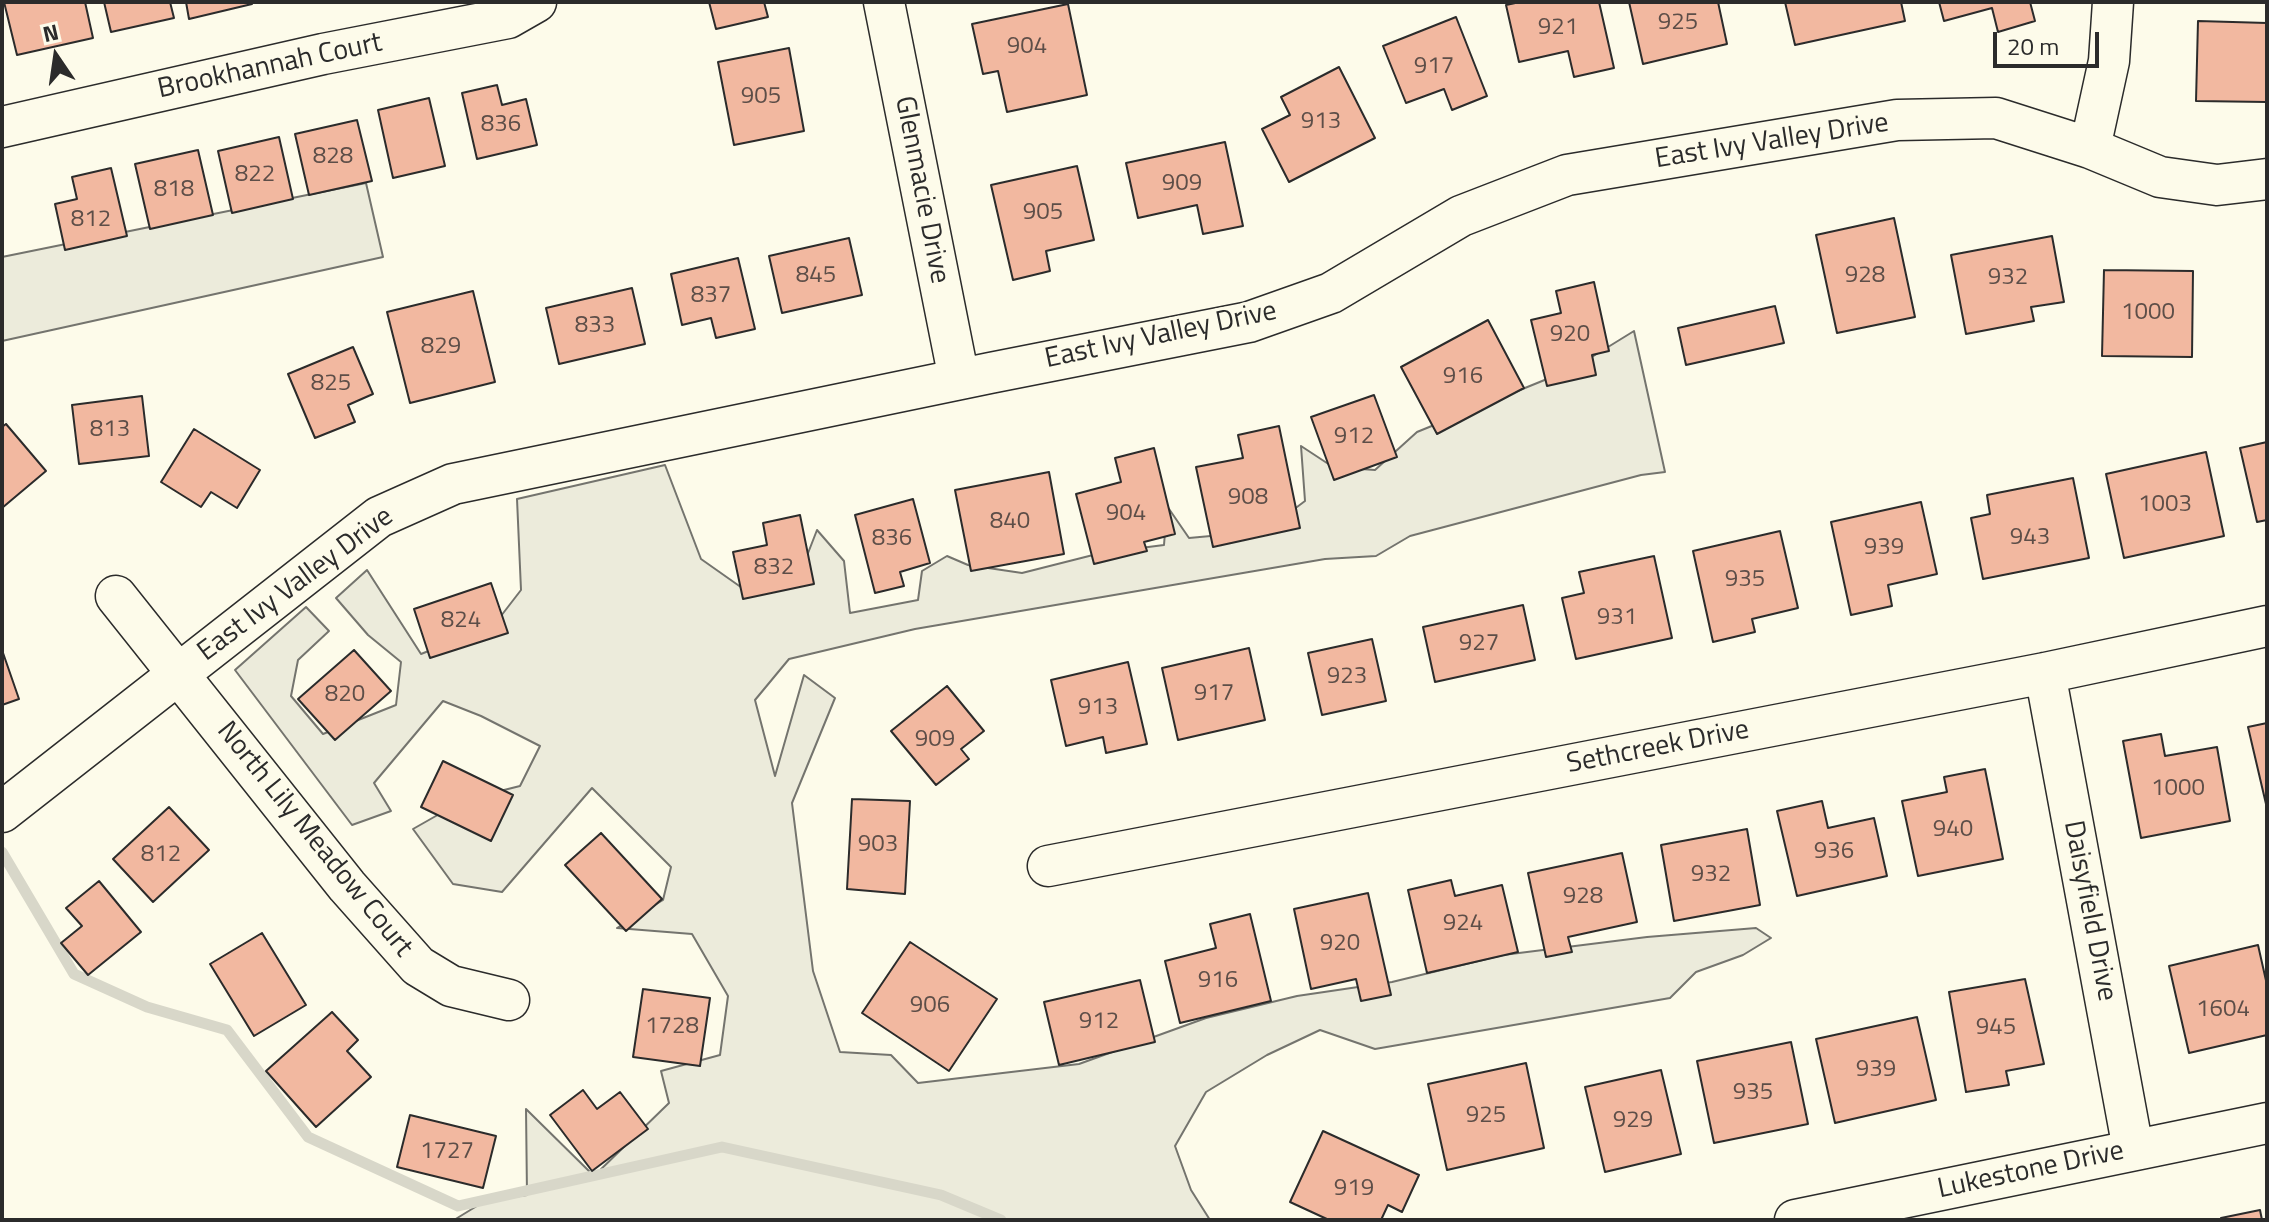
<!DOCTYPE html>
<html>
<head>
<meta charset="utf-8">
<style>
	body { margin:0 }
	#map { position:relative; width:2269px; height:1222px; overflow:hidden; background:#fdfbea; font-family:"Titillium Web",sans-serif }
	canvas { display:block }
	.frame { position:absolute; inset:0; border:4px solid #2b2b2b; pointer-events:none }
	.north { position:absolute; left:16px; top:16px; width:80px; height:80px; -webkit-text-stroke:6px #fdfbea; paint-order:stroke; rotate:347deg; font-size:22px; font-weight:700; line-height:32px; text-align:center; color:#2b2b2b }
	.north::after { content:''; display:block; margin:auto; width:28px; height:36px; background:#2b2b2b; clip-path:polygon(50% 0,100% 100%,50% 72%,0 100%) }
	.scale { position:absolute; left:1993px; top:32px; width:106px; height:36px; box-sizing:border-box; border:4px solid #2b2b2b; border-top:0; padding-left:10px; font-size:24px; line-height:28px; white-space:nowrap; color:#2b2b2b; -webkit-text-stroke:6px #fdfbea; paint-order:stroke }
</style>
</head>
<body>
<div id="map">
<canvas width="2269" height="1222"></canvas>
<div class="frame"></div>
<div class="north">N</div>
<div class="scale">20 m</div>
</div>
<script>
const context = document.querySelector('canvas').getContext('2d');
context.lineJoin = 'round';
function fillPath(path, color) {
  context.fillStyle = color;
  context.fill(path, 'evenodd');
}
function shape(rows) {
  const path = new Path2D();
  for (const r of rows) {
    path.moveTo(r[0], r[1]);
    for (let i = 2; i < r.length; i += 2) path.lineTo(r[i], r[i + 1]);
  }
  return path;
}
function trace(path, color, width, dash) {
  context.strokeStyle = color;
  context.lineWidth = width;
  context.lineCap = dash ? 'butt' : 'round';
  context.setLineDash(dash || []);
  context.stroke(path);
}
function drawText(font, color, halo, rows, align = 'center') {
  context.font = font + ' "Titillium Web",sans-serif';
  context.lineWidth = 6;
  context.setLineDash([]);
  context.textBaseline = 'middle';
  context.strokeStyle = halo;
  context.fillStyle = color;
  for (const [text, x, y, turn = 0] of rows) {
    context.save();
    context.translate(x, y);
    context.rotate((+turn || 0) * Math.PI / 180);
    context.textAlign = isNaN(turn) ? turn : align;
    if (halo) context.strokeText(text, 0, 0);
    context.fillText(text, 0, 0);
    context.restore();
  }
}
const green = shape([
	[366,183,383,257,2,341,2,257,366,183],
	[1634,331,1665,472,1641,475,1410,536,1376,556,1325,559,915,629,789,659,755,700,775,776,804,675,835,698,792,803,813,971,840,1052,891,1055,918,1083,1079,1064,1206,1018,1297,996,1392,982,1503,955,1647,937,1756,928,1771,938,1743,955,1696,972,1670,998,1375,1049,1320,1030,1267,1055,1206,1092,1175,1146,1191,1190,1210,1220,454,1220,485,1201,527,1195,526,1109,594,1176,669,1103,661,1071,720,1055,728,996,692,934,617,928,663,900,671,867,592,788,502,892,453,884,413,829,464,800,520,786,540,746,481,716,443,701,374,783,391,811,352,825,235,670,306,607,329,631,298,660,291,696,323,734,396,705,401,662,368,635,336,598,367,570,421,654,494,625,521,590,517,499,665,465,701,559,745,590,796,584,817,530,844,561,850,613,918,600,922,571,947,556,968,565,1022,573,1101,553,1164,545,1167,506,1189,538,1265,531,1305,501,1301,446,1333,467,1375,470,1417,432,1574,368,1634,331]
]);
const stream = shape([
	[2,852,74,974,147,1007,227,1030,308,1137,458,1206,722,1147,941,1195,1001,1220]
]);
const building = shape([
	[4,2,85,2,93,38,17,55,4,2],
	[104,2,170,2,174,18,111,32,104,2],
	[186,2,251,2,252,4,189,19,186,2],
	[709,2,764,2,768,17,716,29,709,2],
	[1520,2,1599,2,1614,68,1574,77,1568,51,1519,62,1506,5,1520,2],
	[1629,2,1718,2,1727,44,1643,64,1629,2],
	[1785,2,1901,2,1905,21,1795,45,1785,2],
	[1939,2,2030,2,2035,21,1998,32,1992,8,1944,21,1939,2],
	[1068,4,1087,95,1007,112,998,71,983,74,972,24,1068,4],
	[1456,17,1487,96,1452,110,1444,89,1406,103,1383,46,1456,17],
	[2198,21,2267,23,2267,102,2196,101,2198,21],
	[789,48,804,131,734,145,718,62,789,48],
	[1339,67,1375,138,1289,182,1262,129,1290,115,1281,97,1339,67],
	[497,85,502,105,526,99,537,145,477,159,462,93,497,85],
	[429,98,445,166,393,178,378,110,429,98],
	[357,120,372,181,309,195,295,134,357,120],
	[279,137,293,199,232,213,218,151,279,137],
	[1225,142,1243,226,1203,234,1197,205,1138,218,1126,163,1225,142],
	[198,150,213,215,150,229,135,164,198,150],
	[1077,166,1094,240,1046,251,1050,271,1013,280,991,185,1077,166],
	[111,168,127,236,65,250,55,204,77,199,72,177,111,168],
	[1894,218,1915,317,1837,333,1816,235,1894,218],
	[2052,236,2064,302,2031,307,2034,321,1966,334,1951,255,2052,236],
	[849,238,862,295,782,313,769,256,849,238],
	[738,258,755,329,716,338,711,318,682,325,671,274,738,258],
	[2104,270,2193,271,2192,357,2102,356,2104,270],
	[1594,282,1609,351,1592,355,1596,375,1547,386,1531,320,1561,313,1556,291,1594,282],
	[632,288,645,344,559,364,546,308,632,288],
	[473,291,495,382,410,403,387,312,473,291],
	[1775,306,1784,343,1686,365,1678,328,1775,306],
	[1488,320,1524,388,1437,434,1401,367,1488,320],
	[353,347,373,394,348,405,355,422,315,438,288,374,353,347],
	[1374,395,1397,457,1334,480,1311,417,1374,395],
	[142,396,149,456,79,464,72,405,142,396],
	[6,424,46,471,2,508,2,427,6,424],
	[1279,426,1300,528,1213,547,1196,467,1243,458,1238,435,1279,426],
	[194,429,260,470,237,508,211,492,201,507,161,482,194,429],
	[2267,442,2267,520,2257,522,2240,448,2267,442],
	[1154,448,1175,534,1144,542,1147,551,1094,564,1076,494,1121,482,1115,458,1154,448],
	[2206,452,2224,536,2124,558,2106,474,2206,452],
	[1049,472,1064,554,971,571,955,490,1049,472],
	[2073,478,2089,558,1983,579,1971,518,1990,514,1987,495,2073,478],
	[913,499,930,563,900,572,904,586,875,593,855,515,913,499],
	[1921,502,1937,574,1888,585,1892,606,1851,615,1831,522,1921,502],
	[800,515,814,584,743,599,733,552,767,545,763,523,800,515],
	[1780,531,1798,608,1752,619,1755,632,1713,642,1693,551,1780,531],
	[1654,556,1672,638,1576,659,1562,598,1584,593,1579,572,1654,556],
	[491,583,508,633,430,658,414,609,491,583],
	[1523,605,1535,660,1435,682,1423,627,1523,605],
	[1372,639,1386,701,1322,715,1308,653,1372,639],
	[1249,648,1265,720,1178,740,1162,668,1249,648],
	[2,650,19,699,2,705,2,650],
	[354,650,391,691,335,740,298,699,354,650],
	[1128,662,1147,744,1106,753,1103,737,1066,746,1051,680,1128,662],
	[947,686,984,731,961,749,969,759,936,785,891,731,947,686],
	[2267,723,2267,804,2266,804,2248,727,2267,723],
	[2161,734,2165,756,2217,747,2230,821,2141,838,2123,741,2161,734],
	[443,761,513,795,491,841,421,807,443,761],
	[1985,769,2003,859,1918,876,1902,801,1947,792,1944,777,1985,769],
	[852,799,910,801,905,894,847,889,852,799],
	[1822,801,1828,828,1874,818,1887,876,1797,896,1777,811,1822,801],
	[169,807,209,850,153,902,113,859,169,807],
	[1747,829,1760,905,1674,921,1661,845,1747,829],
	[601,833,662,899,626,931,565,865,601,833],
	[1622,853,1637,922,1568,937,1572,952,1546,957,1528,873,1622,853],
	[1451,880,1455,896,1502,885,1518,952,1427,973,1408,890,1451,880],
	[99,881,141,932,88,975,61,943,82,926,66,908,99,881],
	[1368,893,1391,995,1361,1001,1356,979,1311,989,1294,909,1368,893],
	[1250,914,1271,1001,1180,1023,1165,961,1216,948,1210,924,1250,914],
	[262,933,306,1005,254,1036,210,964,262,933],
	[910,942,997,999,949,1071,862,1013,910,942],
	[2258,945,2267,985,2267,1035,2189,1053,2169,966,2258,945],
	[2025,979,2044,1064,2006,1071,2009,1085,1966,1092,1949,992,2025,979],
	[1140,980,1155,1042,1059,1065,1044,1002,1140,980],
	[643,989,710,998,700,1066,633,1057,643,989],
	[332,1012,358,1040,347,1051,371,1077,316,1127,266,1071,332,1012],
	[1917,1017,1936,1100,1835,1123,1816,1039,1917,1017],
	[1791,1042,1808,1124,1714,1143,1697,1061,1791,1042],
	[1526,1063,1544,1148,1447,1170,1428,1084,1526,1063],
	[1661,1070,1681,1154,1605,1172,1585,1087,1661,1070],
	[583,1090,597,1109,620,1092,648,1129,592,1171,550,1115,583,1090],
	[410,1115,496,1136,483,1188,397,1167,410,1115],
	[1323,1131,1419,1175,1402,1212,1388,1205,1381,1220,1329,1220,1290,1202,1323,1131],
	[2260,1210,2262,1220,2221,1220,2221,1218,2260,1210]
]);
const minor = shape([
	[884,2,959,379],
	[2,127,323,54,508,18,536,2],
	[2090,148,2109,61,2113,2],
	[116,596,347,886,418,966,451,986,509,1000],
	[2045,673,2133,1149],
	[2,812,379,517,453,484,990,373,1249,322,1331,293,1461,216,1567,175,1897,120,1996,118,2090,148,2160,177,2217,185,2267,179],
	[1048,866,2045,673,2267,626],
	[1795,1220,2267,1123]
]);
const numberNames = [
	["925",1678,23],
	["921",1558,28],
	["904",1027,47],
	["917",1434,67],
	["905",761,97],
	["913",1321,122],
	["836",501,125],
	["828",333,157],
	["822",255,175],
	["909",1182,184],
	["818",174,190],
	["905",1043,213],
	["812",91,220],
	["845",816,276],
	["928",1865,276],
	["932",2008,278],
	["837",711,296],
	["1000",2148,313],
	["833",595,326],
	["920",1570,335],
	["829",441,347],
	["916",1463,377],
	["825",331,384],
	["813",110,430],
	["912",1354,437],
	["908",1248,498],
	["1003",2165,505],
	["904",1126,514],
	["840",1010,522],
	["943",2030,538],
	["836",892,539],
	["939",1884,548],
	["832",774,568],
	["935",1745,580],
	["931",1617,618],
	["824",461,621],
	["927",1479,644],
	["923",1347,677],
	["917",1214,694],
	["820",345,695],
	["913",1098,708],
	["909",935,740],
	["1000",2178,789],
	["940",1953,830],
	["903",878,845],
	["936",1834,852],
	["812",161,855],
	["932",1711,875],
	["928",1583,897],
	["924",1463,924],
	["920",1340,944],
	["916",1218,981],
	["906",930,1006],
	["1604",2223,1010],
	["912",1099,1022],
	["1728",672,1027],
	["945",1996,1028],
	["939",1876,1070],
	["935",1753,1093],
	["925",1486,1116],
	["929",1633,1121],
	["1727",447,1152],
	["919",1354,1189]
];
const streetNames = [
	["Brookhannah Court",270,67,-12],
	["East Ivy Valley Drive",1772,142,-9],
	["Glenmacie Drive",921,190,79],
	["East Ivy Valley Drive",1161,336,-12],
	["East Ivy Valley Drive",296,585,-37],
	["Sethcreek Drive",1658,748,-11],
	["North Lily Meadow Court",314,840,51],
	["Daisyfield Drive",2089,911,79],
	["Lukestone Drive",2031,1171,-12]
];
fillPath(green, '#ecebdb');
trace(green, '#74746e', 2);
trace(stream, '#d8d7c9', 11);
fillPath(building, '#f2b8a0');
trace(building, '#2b2b2b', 2);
trace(minor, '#2b2b2b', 43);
trace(minor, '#fdfbea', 40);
drawText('24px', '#5d4e48', null, numberNames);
drawText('28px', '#2b2b2b', '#fdfbea', streetNames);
</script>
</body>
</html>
